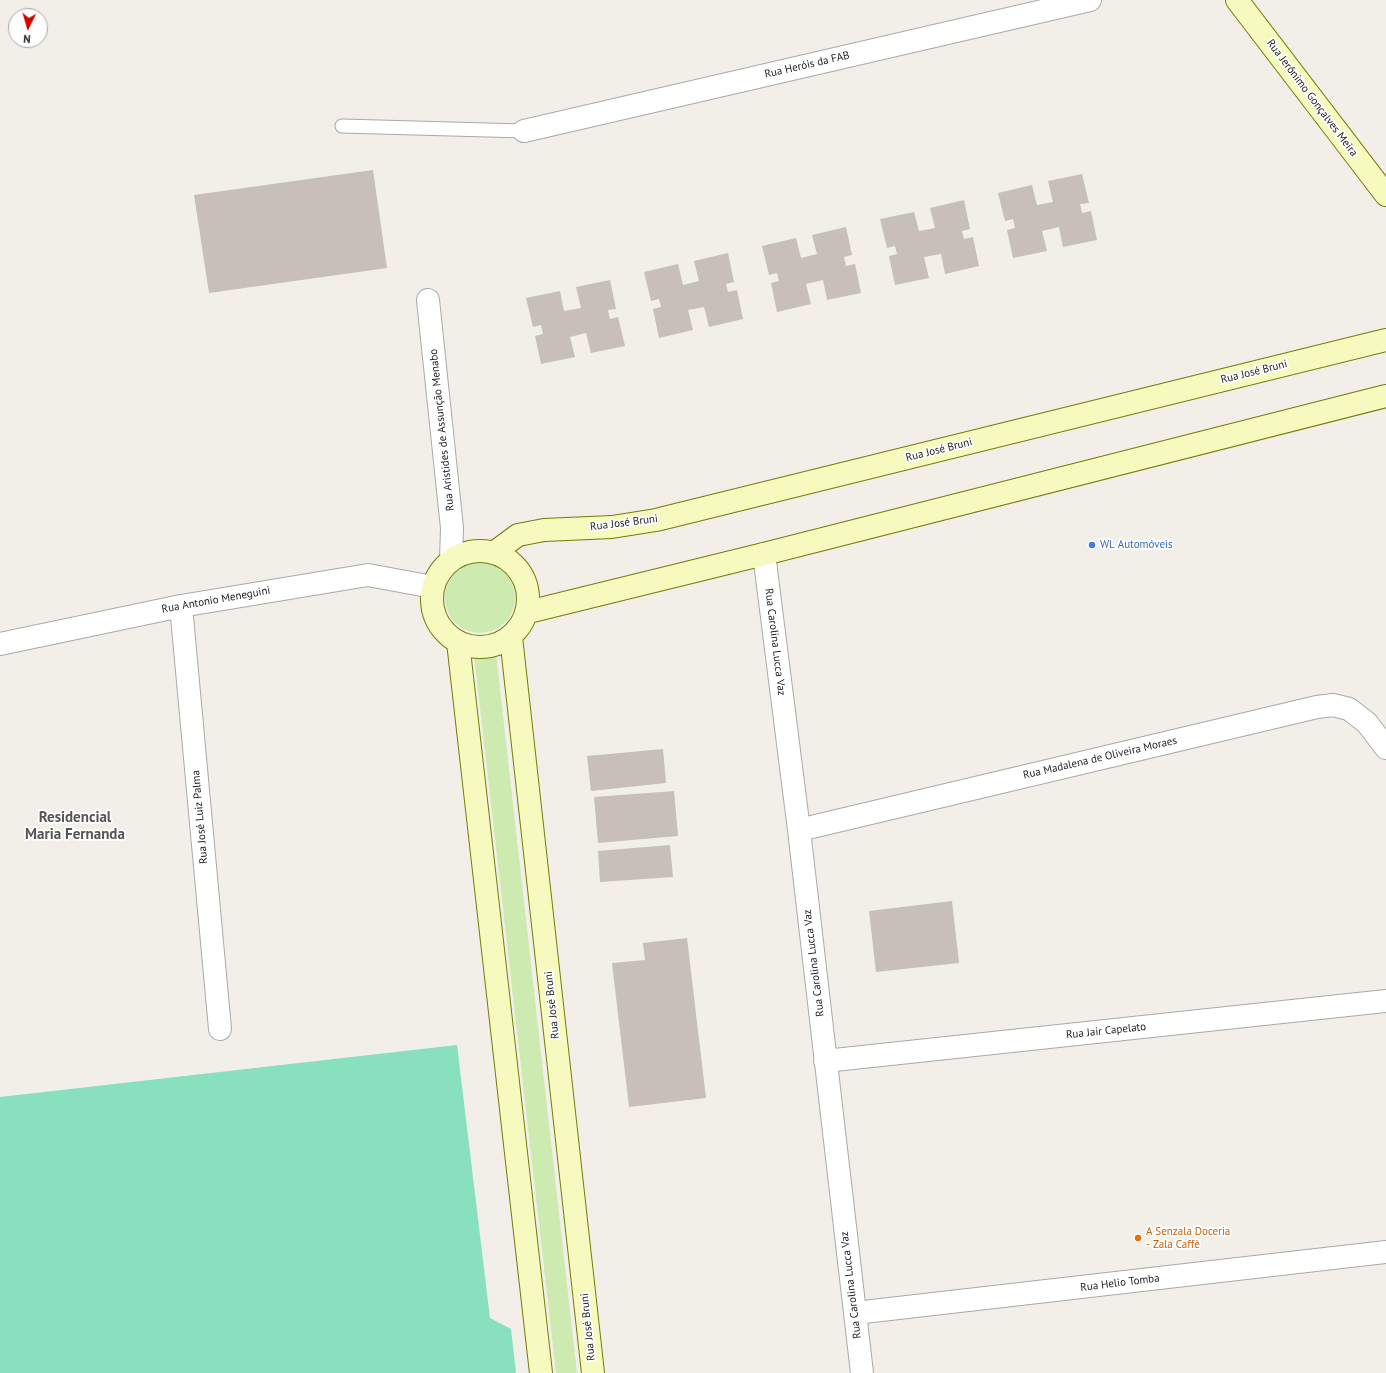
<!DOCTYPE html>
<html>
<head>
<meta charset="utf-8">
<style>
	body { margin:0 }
	#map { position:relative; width:1386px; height:1373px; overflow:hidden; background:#f2efe9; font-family:"PT Sans",sans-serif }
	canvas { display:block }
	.north { position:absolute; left:8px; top:8px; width:40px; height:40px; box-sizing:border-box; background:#fff; border:1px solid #a7a7a7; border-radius:50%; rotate:185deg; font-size:11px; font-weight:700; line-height:16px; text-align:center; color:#222 }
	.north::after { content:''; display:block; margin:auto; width:14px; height:18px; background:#d40000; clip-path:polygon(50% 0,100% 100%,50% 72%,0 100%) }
</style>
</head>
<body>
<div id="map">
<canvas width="1386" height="1373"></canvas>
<div class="north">N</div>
</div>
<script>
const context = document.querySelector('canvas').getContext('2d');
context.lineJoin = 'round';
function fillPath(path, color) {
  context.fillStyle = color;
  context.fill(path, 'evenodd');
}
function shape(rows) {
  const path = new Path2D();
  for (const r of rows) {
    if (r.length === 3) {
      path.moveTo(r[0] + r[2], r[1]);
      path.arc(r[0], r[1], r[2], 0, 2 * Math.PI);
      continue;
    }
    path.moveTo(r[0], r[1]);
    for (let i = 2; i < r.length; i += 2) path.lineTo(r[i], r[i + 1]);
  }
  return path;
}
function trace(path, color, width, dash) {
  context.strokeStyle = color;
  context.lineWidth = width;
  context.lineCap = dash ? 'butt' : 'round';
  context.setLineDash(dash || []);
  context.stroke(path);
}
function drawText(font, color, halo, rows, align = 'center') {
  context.font = font + ' "PT Sans",sans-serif';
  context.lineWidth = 3.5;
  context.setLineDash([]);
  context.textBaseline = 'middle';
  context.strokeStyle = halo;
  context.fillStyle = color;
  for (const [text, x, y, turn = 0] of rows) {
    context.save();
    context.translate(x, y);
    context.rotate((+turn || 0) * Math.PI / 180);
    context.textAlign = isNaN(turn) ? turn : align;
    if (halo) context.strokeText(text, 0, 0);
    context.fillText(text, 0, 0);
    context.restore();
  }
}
const grass = shape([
	[480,598,35],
	[496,653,577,1373,556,1373,474,655]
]);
const pitch = shape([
	[457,1045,490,1318,511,1329,516,1373,0,1373,0,1097]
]);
const building = shape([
	[373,170,387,268,209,293,194,195],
	[1082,174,1089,203,1080,204,1082,213,1091,211,1097,240,1063,247,1059,227,1042,231,1047,251,1013,258,1007,230,1015,228,1013,219,1005,221,998,193,1032,185,1037,205,1053,202,1048,181],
	[964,200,970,229,962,231,964,239,973,237,979,266,945,274,941,254,924,257,929,278,895,285,889,256,897,254,895,246,887,248,880,219,914,212,919,231,935,228,930,208],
	[846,227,852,255,844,257,846,266,855,264,861,293,827,300,823,280,806,284,811,304,777,312,771,283,779,281,777,273,769,275,762,246,796,238,801,258,817,254,812,235],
	[728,253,734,282,726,284,728,292,737,290,743,319,709,327,704,307,688,310,693,330,659,338,653,309,661,307,659,299,651,301,644,272,678,264,683,285,699,281,694,261],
	[610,280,616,309,608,310,610,319,618,317,625,346,591,353,586,333,570,337,575,357,541,364,535,336,543,334,541,325,533,327,526,298,560,291,564,311,581,308,576,287],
	[663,749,666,783,591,791,587,756],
	[674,791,678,836,598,843,594,797],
	[670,845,673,877,600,882,598,851],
	[952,901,959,963,876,972,869,911],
	[687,938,706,1098,629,1107,612,963,645,960,643,943]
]);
const lane = shape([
	[342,126,524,131]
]);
const street = shape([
	[524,131,1090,0],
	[428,300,452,528,451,560],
	[764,554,799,830,862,1373],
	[181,606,220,1029],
	[0,644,181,606,368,575,433,587],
	[799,830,1317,707,1333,705,1349,709,1367,723,1386,748],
	[825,1061,1386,1001],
	[855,1313,1386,1252]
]);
const secondary = shape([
	[1237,0,1386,195],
	[480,599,48],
	[495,552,518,535,544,530,612,527,656,520,1386,340],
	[528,612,764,554,1386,396],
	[511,637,593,1373],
	[458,642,541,1373]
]);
const markers = [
	[1092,545,4,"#3f7fe0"],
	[1138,1238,4,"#e8710a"]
];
const streetNames = [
	["Rua Heróis da FAB",807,65,-13],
	["Rua Jerônimo Gonçalves Meira",1312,98,53],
	["Rua José Bruni",1254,372,-14],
	["Rua Aristides de Assunção Menabo",442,430,-96],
	["Rua José Bruni",939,450,-14],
	["Rua José Bruni",624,523,-7],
	["Rua Antonio Meneguini",216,600,-10],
	["Rua Carolina Lucca Vaz",775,642,83],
	["Rua Madalena de Oliveira Moraes",1100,758,-13],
	["Rua José Luiz Palma",200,817,-95],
	["Rua Carolina Lucca Vaz",814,963,-97],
	["Rua José Bruni",552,1005,-96],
	["Rua Jair Capelato",1106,1031,-6],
	["Rua Helio Tomba",1120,1283,-7],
	["Rua Carolina Lucca Vaz",851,1285,-97],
	["Rua José Bruni",588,1327,-96]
];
const shopNames = [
	["WL Automóveis",1100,545]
];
const foodNames = [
	["A Senzala Doceria",1146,1232],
	["- Zala Caffè",1146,1245]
];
const districtNames = [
	["Residencial",75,818],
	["Maria Fernanda",75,835]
];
fillPath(grass, '#cdebb0');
fillPath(pitch, '#88e0be');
fillPath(building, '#c7bfb8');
trace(lane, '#a9a9a9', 15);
trace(street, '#a9a9a9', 24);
trace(secondary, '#707d05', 24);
trace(lane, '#fff', 13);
trace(street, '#fff', 22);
trace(secondary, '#f7fabf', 22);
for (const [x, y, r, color] of markers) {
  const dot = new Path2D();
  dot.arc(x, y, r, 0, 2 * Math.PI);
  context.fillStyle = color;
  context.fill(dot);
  trace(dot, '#fff', 1.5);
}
drawText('11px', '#222', '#fff', streetNames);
drawText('11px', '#366cbe', '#fff', shopNames, 'left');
drawText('11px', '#c56008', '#fff', foodNames, 'left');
drawText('bold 15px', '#555', '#fff', districtNames);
</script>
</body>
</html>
